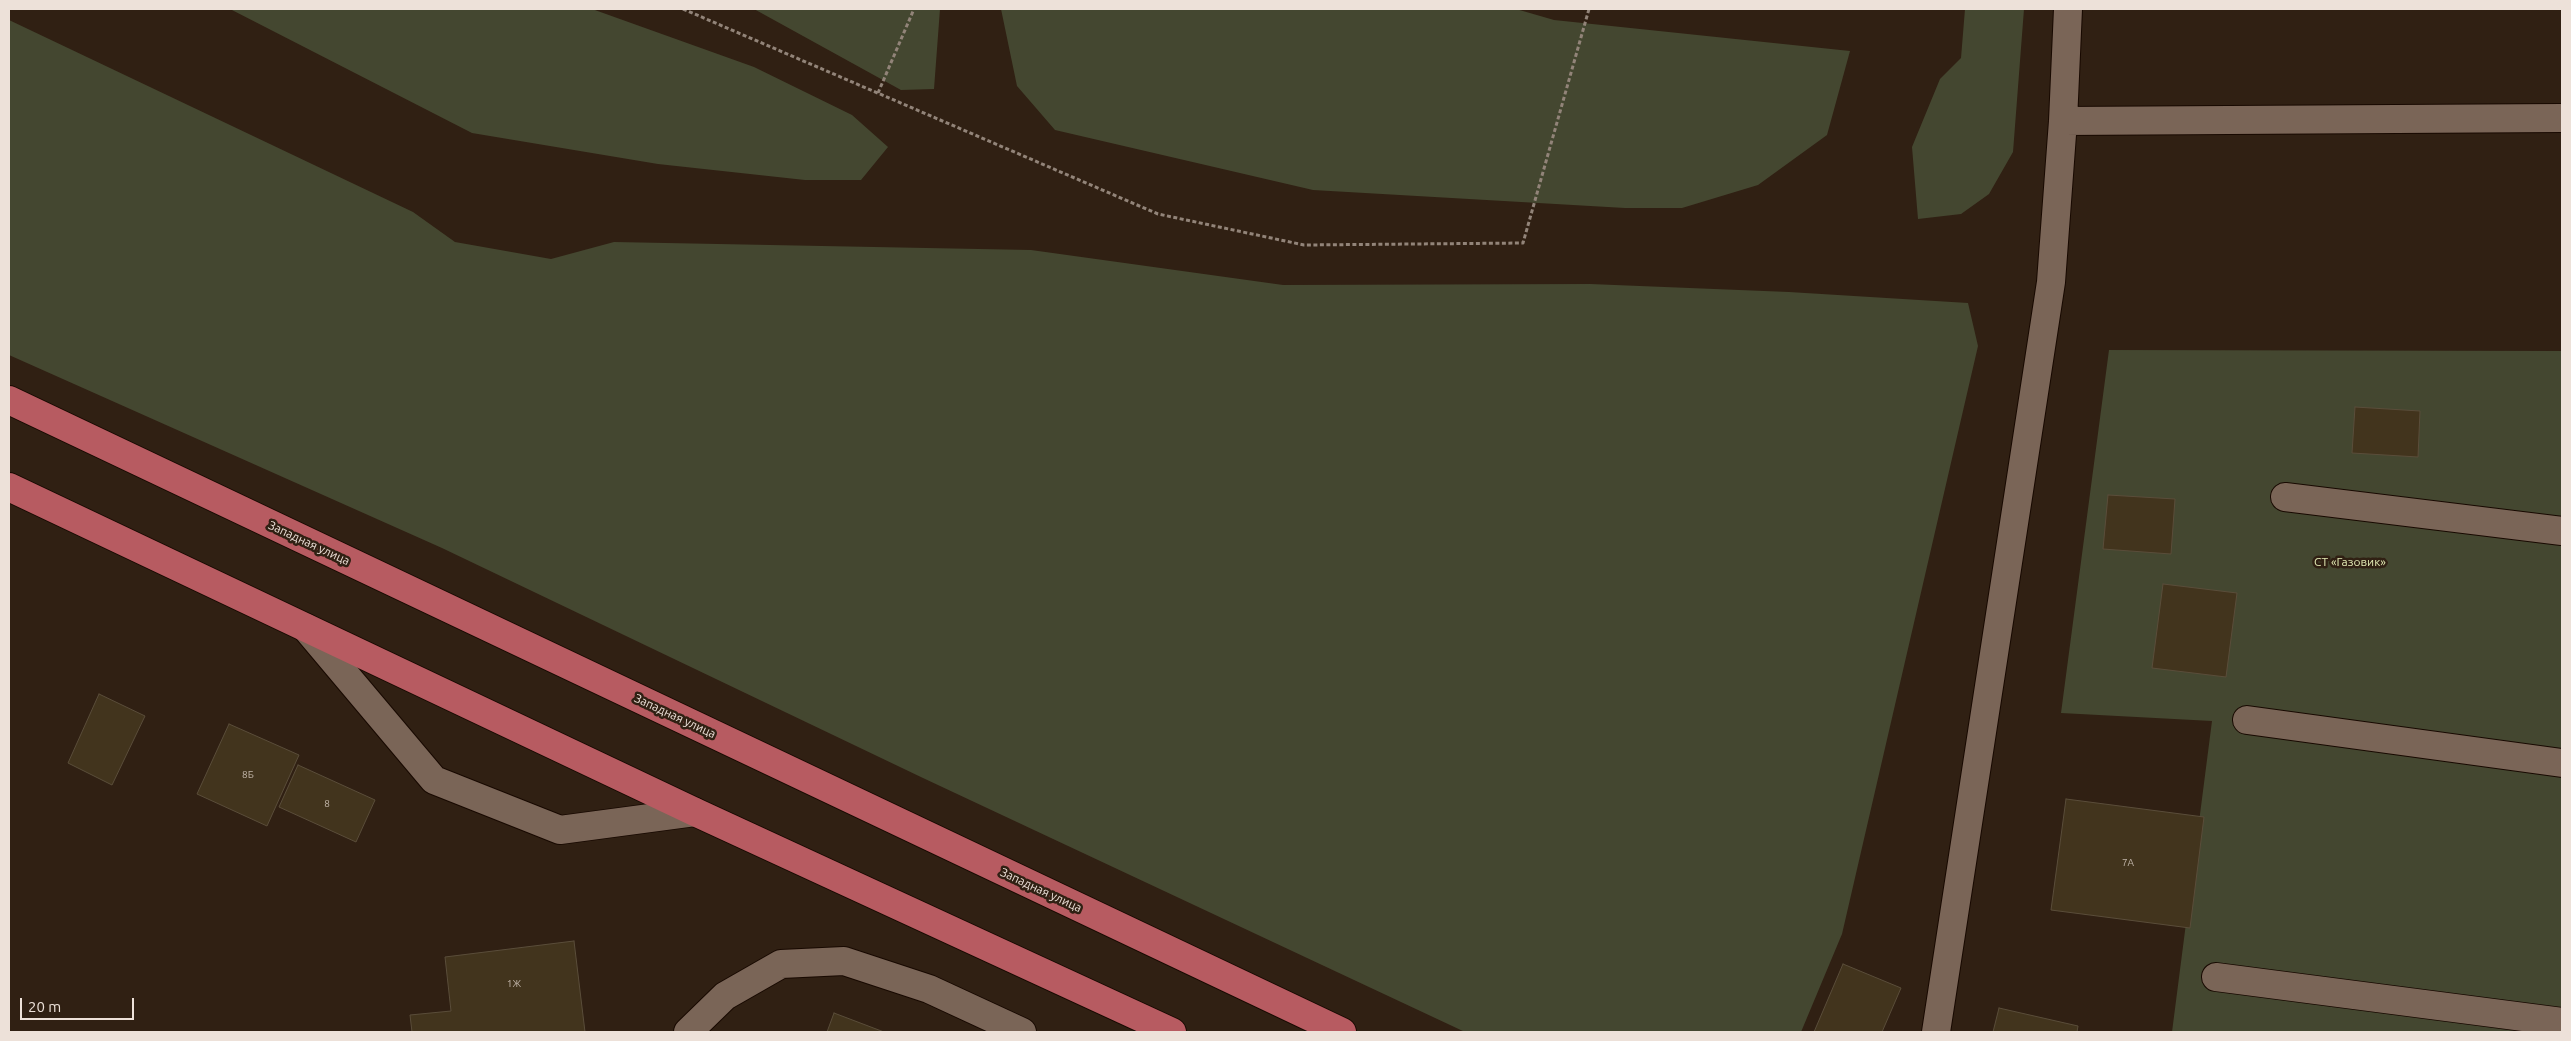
<!DOCTYPE html>
<html>
<head>
<meta charset="utf-8">
<style>
	body { margin:0 }
	#map { position:relative; width:2571px; height:1041px; overflow:hidden; background:#302013; font-family:Ubuntu,sans-serif }
	canvas { display:block }
	.frame { position:absolute; inset:0; border:10px solid #ede1d9; pointer-events:none }
	.scale { position:absolute; left:20px; top:998px; width:114px; height:22px; box-sizing:border-box; border:2px solid #ede1d9; border-top:0; padding-left:6px; font-size:15px; line-height:18px; white-space:nowrap; color:#ede1d9; -webkit-text-stroke:4px #302013; paint-order:stroke }
</style>
</head>
<body>
<div id="map">
<canvas width="2571" height="1041"></canvas>
<div class="frame"></div>
<div class="scale">20 m</div>
</div>
<script>
const context = document.querySelector('canvas').getContext('2d');
context.lineJoin = 'round';
function fillPath(path, color) {
  context.fillStyle = color;
  context.fill(path, 'evenodd');
}
function shape(rows) {
  const path = new Path2D();
  for (const r of rows) {
    path.moveTo(r[0], r[1]);
    for (let i = 2; i < r.length; i += 2) path.lineTo(r[i], r[i + 1]);
  }
  return path;
}
function trace(path, color, width, dash) {
  context.strokeStyle = color;
  context.lineWidth = width;
  context.lineCap = dash ? 'butt' : 'round';
  context.setLineDash(dash || []);
  context.stroke(path);
}
function drawText(font, color, halo, rows, align = 'center') {
  context.font = font + ' Ubuntu,sans-serif';
  context.lineWidth = 5;
  context.setLineDash([]);
  context.textBaseline = 'middle';
  context.strokeStyle = halo;
  context.fillStyle = color;
  for (const [text, x, y, turn = 0] of rows) {
    context.save();
    context.translate(x, y);
    context.rotate((+turn || 0) * Math.PI / 180);
    context.textAlign = isNaN(turn) ? turn : align;
    if (halo) context.strokeText(text, 0, 0);
    context.fillText(text, 0, 0);
    context.restore();
  }
}
const green = shape([
	[230,9,592,9,754,67,852,115,888,147,861,180,805,180,658,164,472,133],
	[754,9,940,9,934,89,901,90],
	[1001,9,1516,9,1554,20,1850,51,1827,135,1758,185,1682,208,1625,208,1313,190,1055,130,1017,86],
	[1965,9,2024,9,2013,152,1989,194,1961,214,1918,219,1912,147,1940,79,1961,58],
	[9,20,413,212,455,242,551,259,614,242,1031,250,1283,285,1590,284,1789,292,1968,303,1978,346,1842,934,1801,1032,1465,1032,923,778,442,548,9,355],
	[2109,350,2562,351,2562,1032,2172,1032,2212,721,2061,713]
]);
const building = shape([
	[2355,407,2420,411,2418,457,2352,453,2355,407],
	[2108,495,2175,499,2171,554,2103,549,2108,495],
	[2163,584,2237,593,2226,677,2152,668,2163,584],
	[99,694,145,716,112,785,68,763,99,694],
	[229,724,299,755,267,826,197,794,229,724],
	[298,765,375,800,356,842,279,807,298,765],
	[2066,799,2204,817,2190,928,2051,910,2066,799],
	[574,941,585,1032,412,1032,410,1015,451,1011,445,957,574,941],
	[1843,964,1901,988,1882,1032,1814,1032,1843,964],
	[1999,1008,2078,1026,2077,1032,1993,1032,1999,1008],
	[834,1013,884,1032,827,1032,834,1013]
]);
const path = shape([
	[683,9,1158,214,1304,245,1523,243,1589,9],
	[878,93,914,9]
]);
const minor = shape([
	[2063,121,2562,118],
	[2285,497,2562,531],
	[306,628,434,780,560,830,695,812],
	[2247,720,2562,763],
	[2216,977,2562,1022],
	[688,1032,725,996,781,964,844,961,929,989,1022,1032],
	[1936,1032,2051,282,2063,121,2068,9]
]);
const major = shape([
	[9,400,1342,1032],
	[9,487,695,812,1172,1032]
]);
const numberNames = [
	["8Б",248,775],
	["8",327,804],
	["7А",2128,863],
	["1Ж",514,984]
];
const streetNames = [
	["Западная улица",309,543,25],
	["Западная улица",675,716,25],
	["Западная улица",1041,890,25]
];
const parkNames = [
	["СТ «Газовик»",2350,562]
];
fillPath(green, '#444730');
fillPath(building, '#42341d');
trace(building, '#5a4d3a', 1);
trace(minor, '#180901', 30);
trace(major, '#180901', 30);
trace(path, '#928479', 3, [4, 2.5]);
trace(minor, '#7a6557', 28);
trace(major, '#b75b61', 28);
drawText('10px', '#c2b6aa', null, numberNames);
drawText('12px', '#ede1d9', '#302013', streetNames);
drawText('12px', '#e1e9b3', '#302013', parkNames);
</script>
</body>
</html>
